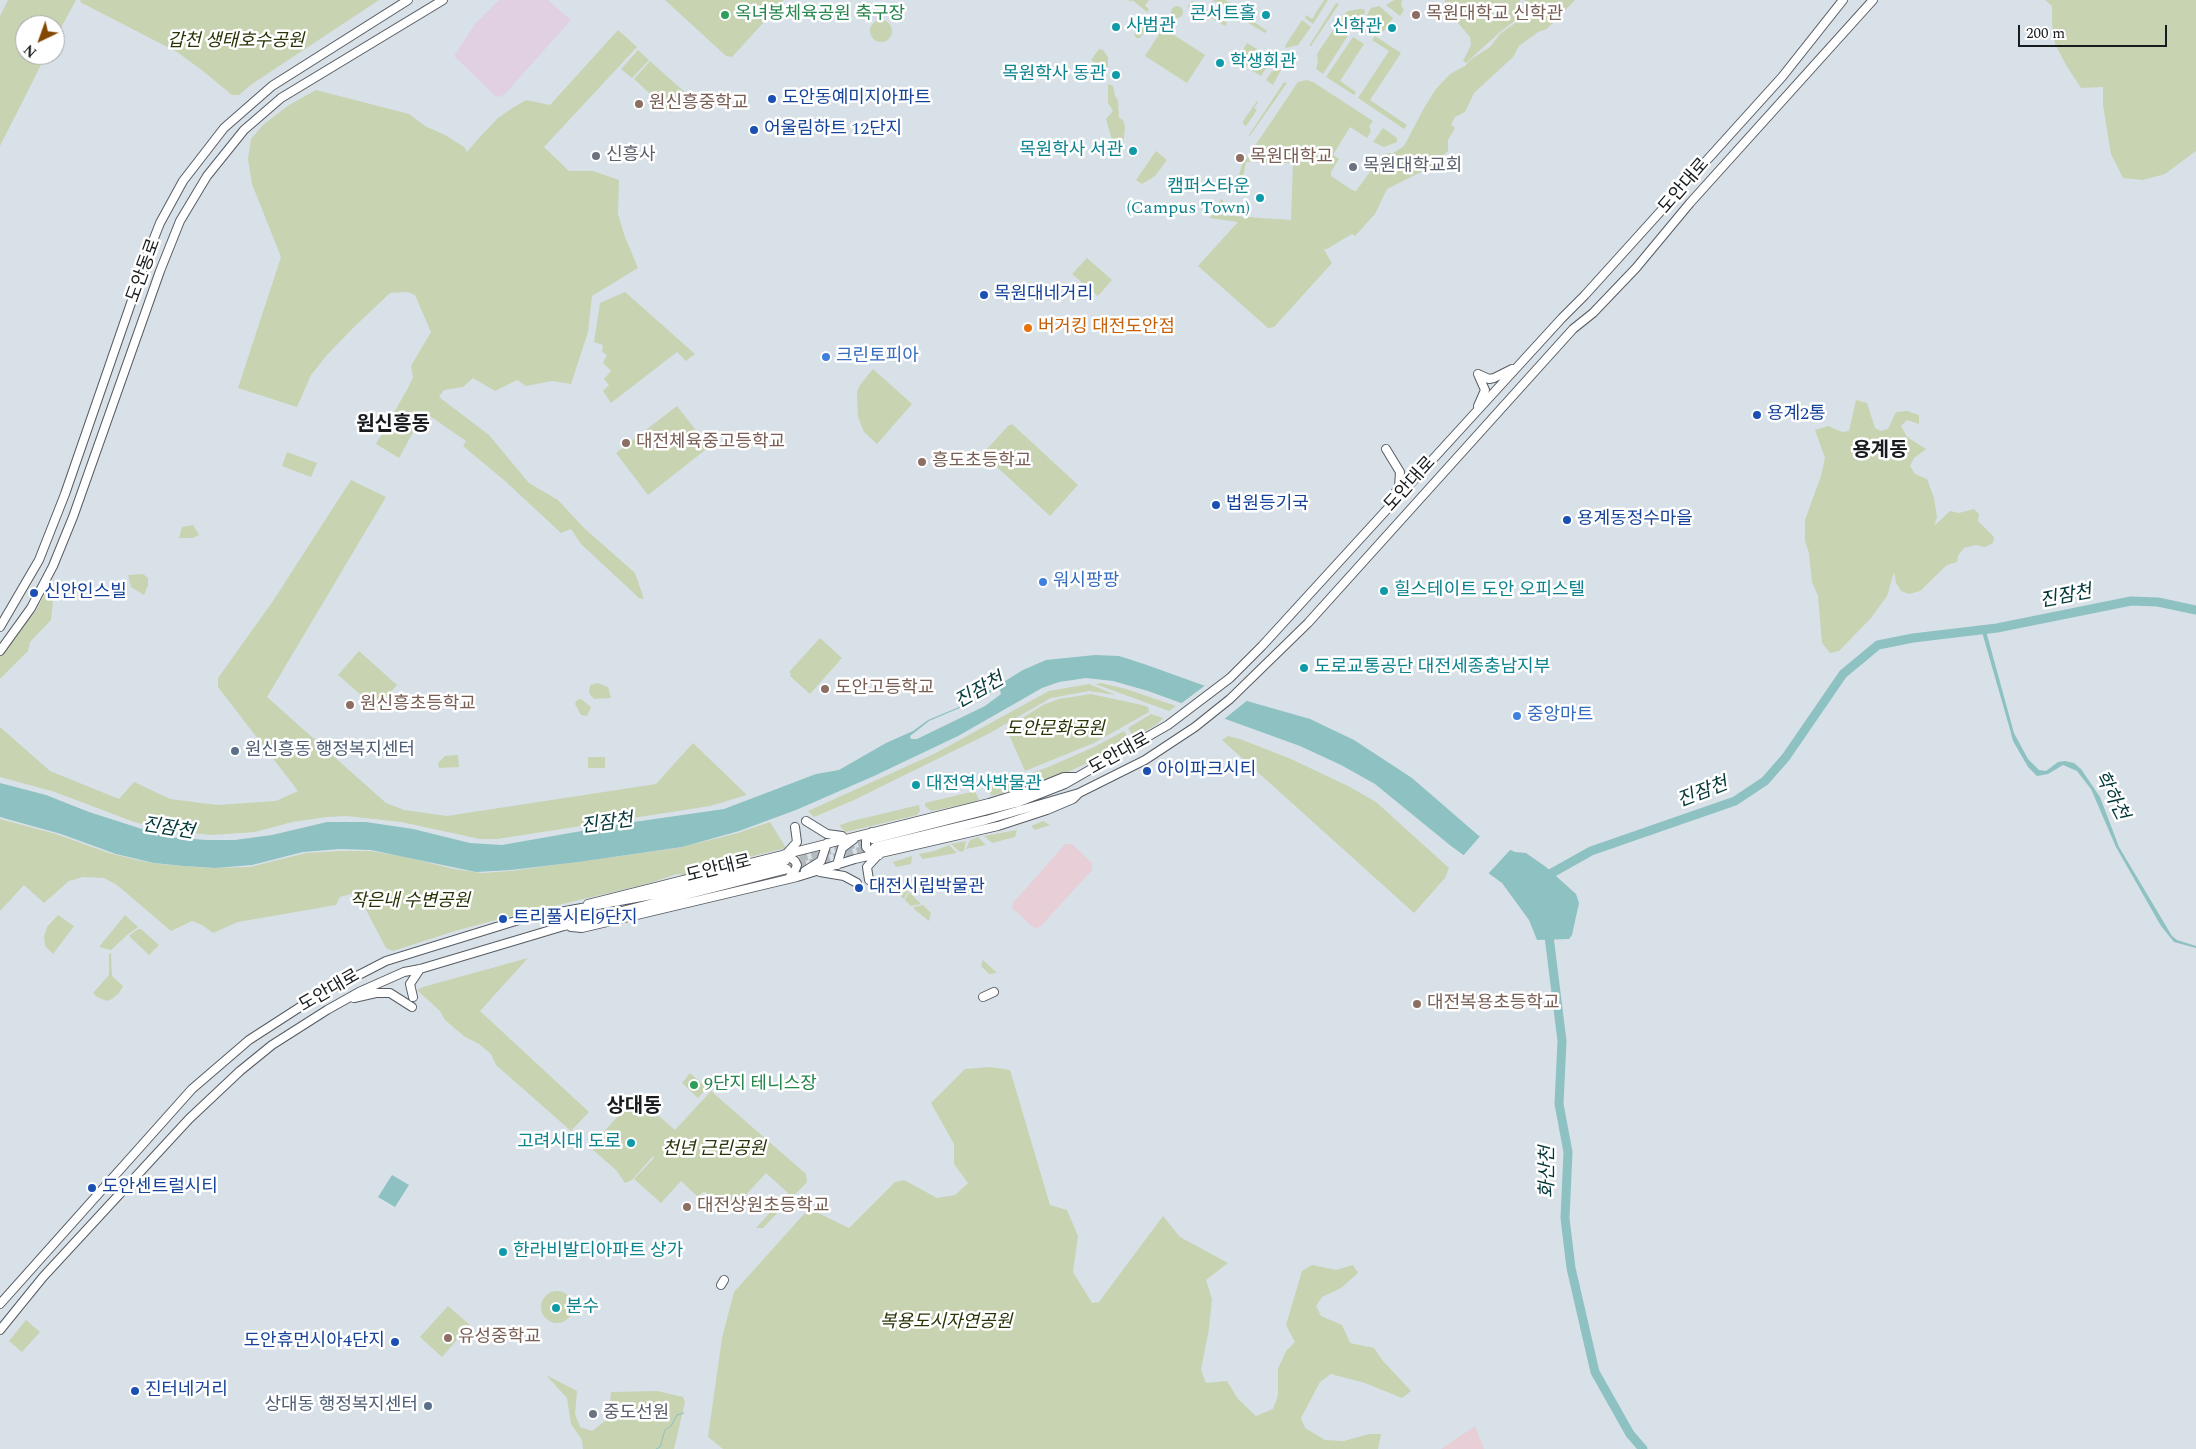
<!DOCTYPE html>
<html>
<head>
<meta charset="utf-8">
<style>
	body { margin:0 }
	#map { position:relative; width:2196px; height:1449px; overflow:hidden; background:#d9e1e8; font-family:Spectral,serif }
	canvas { display:block }
	.north { position:absolute; left:15px; top:15px; width:50px; height:50px; box-sizing:border-box; background:#fff; border:1px solid #a3a4a5; border-radius:50%; rotate:222deg; font-size:14px; font-weight:700; line-height:20px; text-align:center; color:#191c1e }
	.north::after { content:''; display:block; margin:auto; width:18px; height:22px; background:#834700; clip-path:polygon(50% 0,100% 100%,50% 72%,0 100%) }
	.scale { position:absolute; left:2018px; top:25px; width:149px; height:22px; box-sizing:border-box; border:2px solid #191c1e; border-top:0; padding-left:6px; font-size:15px; line-height:18px; white-space:nowrap; color:#191c1e; -webkit-text-stroke:4px #fff; paint-order:stroke }
</style>
</head>
<body>
<div id="map">
<canvas width="2196" height="1449"></canvas>
<div class="north">N</div>
<div class="scale">200 m</div>
</div>
<script>
const context = document.querySelector('canvas').getContext('2d');
context.lineJoin = 'round';
function fillPath(path, color) {
  context.fillStyle = color;
  context.fill(path, 'evenodd');
}
function shape(rows) {
  const path = new Path2D();
  for (const r of rows) {
    if (r.length === 3) {
      path.moveTo(r[0] + r[2], r[1]);
      path.arc(r[0], r[1], r[2], 0, 2 * Math.PI);
      continue;
    }
    path.moveTo(r[0], r[1]);
    for (let i = 2; i < r.length; i += 2) path.lineTo(r[i], r[i + 1]);
  }
  return path;
}
function trace(path, color, width, dash) {
  context.strokeStyle = color;
  context.lineWidth = width;
  context.lineCap = dash ? 'butt' : 'round';
  context.setLineDash(dash || []);
  context.stroke(path);
}
function drawText(font, color, halo, rows, align = 'center') {
  context.font = font + ' Spectral,"Noto Sans KR",serif';
  context.lineWidth = 5;
  context.setLineDash([]);
  context.textBaseline = 'middle';
  context.strokeStyle = halo;
  context.fillStyle = color;
  for (const [text, x, y, turn = 0] of rows) {
    context.save();
    context.translate(x, y);
    context.rotate((+turn || 0) * Math.PI / 180);
    context.textAlign = isNaN(turn) ? turn : align;
    if (halo) context.strokeText(text, 0, 0);
    context.fillText(text, 0, 0);
    context.restore();
  }
}
const commercial = shape([
	[1065,844,1072,844,1092,863,1092,870,1040,927,1034,928,1012,908,1013,903],
	[1475,1426,1484,1449,1441,1449]
]);
const industrial = shape([
	[499,0,548,0,571,20,505,94,499,97,495,96,454,56,475,24]
]);
const green = shape([
	[8,0,76,0,55,39,55,25,25,25,25,55,46,55,0,146,0,16],
	[81,0,379,0,252,84,239,95,232,95,203,71,177,52,80,2],
	[665,0,784,0,732,57,726,56],
	[1128,0,1149,0,1145,6,1149,9,1147,12,1132,0,1131,2],
	[1212,0,1225,0,1244,12,1244,15,1241,19],
	[1324,0,1328,0,1313,24,1305,18,1306,15,1312,19],
	[1394,0,1402,0,1401,5,1404,10,1400,16,1386,5],
	[1445,0,1520,0,1521,16,1500,32,1466,63,1463,61,1471,45,1470,37,1446,9],
	[1525,0,1575,0,1547,29,1538,32,1519,46,1513,57,1474,93,1465,112,1455,117,1451,125,1455,128,1448,140,1448,151,1431,167,1387,189,1375,214,1355,236,1352,234,1325,250,1323,248,1332,263,1274,327,1268,328,1198,266,1238,222,1209,218,1213,215,1221,199,1225,203,1218,215,1291,220,1293,163,1246,162,1243,177,1239,175,1242,165,1298,82,1307,80,1313,82,1373,121,1369,126,1371,131,1367,138,1350,127,1333,155,1339,159,1331,172,1331,176,1352,190,1356,191,1383,154,1393,153,1404,146,1424,108,1436,89,1450,74,1465,66,1470,60,1490,47,1500,34,1522,18],
	[2045,0,2196,0,2196,151,2165,174,2143,180,2123,178,2111,154,2103,105,2103,87,2081,88,2066,65,2055,44,2052,23,2052,6],
	[1192,1,1227,23,1225,26,1210,17,1208,20,1188,7],
	[1336,3,1339,4,1311,46,1309,46],
	[1379,6,1393,18,1383,32,1364,20,1371,8],
	[1177,12,6],
	[1359,9,1364,9,1365,13,1361,18,1357,16,1347,32,1349,34,1323,74,1316,69,1318,62,1317,54,1343,15,1348,11],
	[1247,17,1267,31,1265,33,1245,21],
	[1146,19,1151,23,1140,38,1136,38,1134,34],
	[1302,20,1311,27,1298,45,1286,48,1285,46],
	[881,31,11],
	[1163,28,1205,55,1187,83,1145,56],
	[618,30,637,47,544,147,569,171,593,171,619,180,618,214,625,237,638,268,592,296,588,332,571,384,552,381,526,386,517,380,495,391,473,378,463,387,444,390,439,397,489,435,529,483,558,500,584,528,635,573,644,599,639,598,581,544,571,529,561,533,505,481,463,446,466,441,424,412,399,458,376,444,408,388,413,377,411,366,431,332,415,295,408,292,390,293,351,330,327,355,311,375,297,407,238,388,281,257,252,184,248,159,251,139,263,125,289,105,316,90,409,114,425,126,445,135,464,147,467,152,477,140,498,118,514,107,526,100,550,105],
	[1375,36,1401,53,1370,100,1407,125,1404,129,1358,98,1389,51,1372,40],
	[1353,37,1364,44,1340,81,1356,92,1354,95,1326,77],
	[1247,43,1257,49,1246,67,1236,61],
	[1099,49,1103,50,1108,57,1108,67,1101,72,1099,79,1095,80,1092,74,1099,70,1099,66,1091,60],
	[638,50,649,60,632,78,621,69],
	[1262,53,1272,59,1261,76,1251,70],
	[650,61,688,95,671,113,634,79],
	[1281,70,1273,85,1266,80,1272,71],
	[1284,82,1287,83,1249,137,1249,135],
	[1108,84,1113,86,1115,96,1118,100,1119,118,1123,120,1125,127,1123,146,1112,140,1106,119,1113,111,1108,103],
	[1257,101,1258,102,1254,108,1257,110,1246,126,1243,124,1243,121],
	[1383,128,1397,138,1397,142,1384,147,1373,142],
	[1156,151,1167,160,1155,176,1142,184,1136,180],
	[1087,258,1112,280,1098,296,1072,274],
	[625,292,695,354,686,361,677,352,611,403,603,391,609,385,604,379,611,371,603,363,607,355,602,352,603,345,594,342,600,303],
	[873,369,912,404,877,444,864,432,858,417,857,392,860,385],
	[1856,400,1867,403,1875,428,1881,431,1888,429,1896,412,1907,411,1919,415,1919,424,1907,420,1901,426,1907,437,1926,449,1914,458,1910,466,1915,474,1927,479,1934,498,1937,517,1934,526,1950,511,1959,513,1974,509,1979,514,1978,521,1994,537,1993,543,1985,547,1976,545,1964,548,1958,556,1957,562,1947,565,1920,591,1909,594,1901,591,1896,583,1894,572,1887,596,1871,618,1839,651,1830,653,1822,643,1818,596,1812,582,1809,553,1805,541,1805,520,1821,476,1825,458,1815,430,1828,426,1842,432,1849,431],
	[677,406,709,447,648,495,616,453],
	[1012,424,1078,485,1050,516,985,456,986,450,1008,426],
	[287,452,317,463,311,477,282,466],
	[351,480,386,497,267,697,386,803,404,810,447,816,656,784,693,743,747,795,710,806,497,839,480,839,401,822,347,816,327,817,292,822,255,832,211,835,172,831,134,822,55,792,0,777,0,727,50,771,119,799,134,782,170,799,217,805,276,801,298,791,218,687,218,678,273,601],
	[193,525,199,535,193,538,179,538,182,527],
	[143,574,148,578,148,585,144,595,131,587,128,575],
	[47,591,53,601,51,620,30,642,28,651,0,679,0,656,28,618,35,612],
	[820,638,842,658,810,694,790,676,791,674,789,672],
	[359,651,397,685,376,708,338,675],
	[598,683,608,687,611,698,594,699,589,693,590,685],
	[1101,683,1126,689,1176,706,1169,711,1095,684],
	[1089,684,1116,695,1089,691,1051,698,988,734,854,800,814,817,808,811,934,754,1049,691],
	[1091,694,1142,705,1148,707,1149,712,1094,743,1025,771,1006,728,1043,705,1059,699],
	[581,699,591,707,587,716,581,715,575,704,577,700],
	[1151,714,1163,718,1157,724,1134,738,1128,728],
	[1124,731,1130,740,1098,758,1044,783,991,796,987,783,1014,775,1016,778,1046,768,1094,747],
	[1228,736,1240,739,1291,759,1348,786,1376,802,1449,868,1445,878,1414,913,1222,740],
	[458,755,459,767,439,768,438,763,445,756],
	[588,757,605,757,605,768,588,768],
	[975,791,979,800,971,803,931,811,925,806,925,803],
	[919,805,920,811,917,815,846,832,841,828,840,825,852,821],
	[0,819,56,834,109,853,137,860,159,864,209,868,250,867,306,853,339,851,371,851,405,857,454,869,481,873,511,871,678,848,738,833,770,822,786,848,711,866,684,875,677,874,643,885,503,918,455,931,393,951,386,948,364,906,354,893,340,897,336,905,238,922,213,933,202,925,192,921,171,931,117,885,104,878,83,877,69,881,44,903,24,885,0,911],
	[1043,821,1050,825,1035,830,1031,826],
	[1017,830,1015,837,992,843,984,836],
	[978,837,986,845,966,849,970,840],
	[966,841,964,851,960,852,951,844],
	[949,845,957,853,923,859,920,856,919,854,934,851],
	[912,856,911,864,896,867,893,862],
	[895,879,908,891,904,899,887,884],
	[909,892,921,904,911,906,905,900],
	[923,905,931,913,929,921,914,909,914,907],
	[58,915,74,926,53,954,45,946,44,936,47,927],
	[125,915,138,927,127,935,111,950,99,947],
	[138,929,141,929,159,945,149,955,129,936],
	[111,953,112,976,123,986,119,993,112,999,107,1001,97,997,93,993,109,975,109,954],
	[528,958,480,1011,589,1112,571,1131,496,1065,491,1054,479,1044,465,1037,445,1020,440,1011,417,990,423,987],
	[983,960,996,972,996,973,989,974,981,966],
	[990,1067,1010,1070,1050,1205,1067,1210,1078,1236,1073,1272,1092,1303,1099,1302,1163,1216,1180,1237,1228,1263,1206,1280,1212,1299,1209,1328,1201,1370,1206,1383,1227,1381,1238,1399,1256,1416,1273,1409,1278,1395,1278,1369,1286,1351,1295,1342,1286,1325,1302,1271,1312,1265,1336,1270,1353,1265,1358,1273,1341,1288,1322,1297,1316,1306,1321,1316,1342,1325,1350,1343,1374,1348,1383,1361,1411,1391,1402,1398,1365,1383,1331,1374,1320,1382,1301,1418,1305,1428,1325,1440,1344,1441,1369,1434,1381,1434,1378,1449,723,1449,708,1437,722,1338,734,1292,804,1214,812,1210,849,1228,895,1182,904,1180,937,1198,955,1195,968,1183,954,1164,954,1144,931,1103,965,1069],
	[690,1073,707,1088,698,1098,682,1083],
	[711,1091,806,1174,807,1182,763,1228,756,1228,788,1193,766,1173,729,1213,704,1191,698,1197,681,1181,661,1203,634,1179,654,1158,653,1156,632,1180,625,1183,616,1170,593,1150,593,1144,636,1096,675,1130],
	[557,1307,16],
	[448,1306,470,1325,442,1357,420,1337],
	[26,1320,40,1332,22,1352,9,1341],
	[546,1375,577,1391,575,1414,580,1427,592,1431,609,1418,611,1392,657,1391,683,1397,685,1402,674,1449,583,1449,582,1440,571,1424,567,1398]
]);
const water = shape([
	[1986,631,2014,733,2028,759,2039,770,2046,771,2058,762,2065,761,2074,763,2081,769,2100,797,2119,847,2172,936,2177,940,2196,946,2196,948,2174,942,2161,926,2116,847,2091,789,2077,771,2063,765,2048,774,2037,776,2028,767,2013,741,2009,726,1982,632],
	[1095,655,1119,656,1144,664,1247,701,1310,719,1354,740,1412,778,1479,836,1515,852,1526,853,1546,867,1576,894,1579,903,1572,935,1569,939,1537,940,1529,920,1502,883,1451,846,1375,784,1341,765,1300,746,1148,691,1113,681,1086,678,1059,682,1042,688,958,736,874,776,796,810,739,831,682,847,578,862,511,870,476,872,371,850,340,849,303,852,252,865,215,868,184,866,154,863,116,854,61,834,0,817,0,783,46,795,89,812,167,837,207,840,235,840,272,835,327,822,366,822,413,829,470,843,502,845,627,823,724,809,816,774,839,770,886,743,913,731,928,720,971,702,1023,670,1046,660],
	[995,690,1000,690,1001,694,985,706,917,739,911,739,910,736,914,733,929,721,969,704],
	[392,1175,409,1185,395,1207,378,1197]
]);
const pier = shape([
	[1207,684,1249,699,1223,720,1179,705],
	[1482,834,1512,848,1487,875,1462,857]
]);
const stream = shape([
	[656,1449,660,1447,665,1430,671,1426,677,1415,684,1413]
]);
const river = shape([
	[1543,878,1591,851,1735,801,1765,781,1786,757,1843,674,1878,645,1913,638,1997,628,2131,601,2158,602,2196,610],
	[1548,928,1562,1041,1559,1104,1568,1152,1565,1218,1571,1268,1595,1372,1630,1434,1643,1449]
]);
const majorTunnel = shape([
	[788,861,871,840],
	[787,869,872,848]
]);
const major = shape([
	[1478,374,1489,379,1494,378,1512,369],
	[1478,406,1485,390,1478,374],
	[1386,449,1400,472,1399,487,1389,502],
	[0,627,39,560,65,494,149,251,160,223,183,181,224,128,272,86,408,0],
	[0,651,31,608,53,566,73,517,160,271,180,221,207,176,244,130,281,98,443,0],
	[806,821,827,834,842,836],
	[872,832,866,838,866,847,873,854,879,855],
	[873,839,1019,802,1065,784,1168,725,1230,678,1262,646,1562,318,1585,295,1782,77,1843,0],
	[875,847,986,820,1079,793,1145,760,1195,727,1230,699,1308,623,1573,329,1593,313,1636,268,1690,203,1873,0],
	[788,852,797,842,795,827],
	[785,854,795,861,797,865,795,870,789,878],
	[837,865,842,848,854,839],
	[805,871,821,861,827,843],
	[820,872,844,876,857,883],
	[869,880,867,867,877,856],
	[588,904,989,803,1037,788,1064,777,1074,777],
	[571,927,582,928,797,877,855,859,998,826,1047,810,1073,799,1078,794],
	[413,997,410,984,420,969],
	[983,997,994,992],
	[354,998,376,993,390,993,412,1007],
	[721,1285,724,1280],
	[0,1304,192,1089,249,1040,314,998,386,961,522,919,652,895,785,861],
	[0,1330,43,1277,189,1119,240,1071,272,1045,327,1010,359,992,404,972,420,969,564,926,787,869]
]);
const markers = [
	[725,15,5,"#2e9e5b"],
	[1266,15,5,"#0f9aa8"],
	[1416,15,5,"#8d6e63"],
	[1116,27,5,"#0f9aa8"],
	[1392,28,5,"#0f9aa8"],
	[1220,63,5,"#0f9aa8"],
	[1116,75,5,"#0f9aa8"],
	[772,99,5,"#1a4fb4"],
	[639,104,5,"#8d6e63"],
	[754,130,5,"#1a4fb4"],
	[1133,151,5,"#0f9aa8"],
	[596,156,5,"#6b7280"],
	[1240,158,5,"#8d6e63"],
	[1353,167,5,"#6b7280"],
	[1260,198,5,"#0f9aa8"],
	[984,295,5,"#1a4fb4"],
	[1028,328,5,"#e8710a"],
	[826,357,5,"#3f7fe0"],
	[1757,415,5,"#1a4fb4"],
	[626,443,5,"#8d6e63"],
	[922,462,5,"#8d6e63"],
	[1216,505,5,"#1a4fb4"],
	[1567,520,5,"#1a4fb4"],
	[1043,582,5,"#3f7fe0"],
	[1384,591,5,"#0f9aa8"],
	[34,593,5,"#1a4fb4"],
	[1304,668,5,"#0f9aa8"],
	[825,689,5,"#8d6e63"],
	[350,705,5,"#8d6e63"],
	[1517,716,5,"#3f7fe0"],
	[235,751,5,"#5c6f8a"],
	[1147,771,5,"#1a4fb4"],
	[916,785,5,"#0f9aa8"],
	[859,888,5,"#1a4fb4"],
	[503,919,5,"#1a4fb4"],
	[1417,1004,5,"#8d6e63"],
	[694,1085,5,"#2e9e5b"],
	[631,1143,5,"#0f9aa8"],
	[92,1188,5,"#1a4fb4"],
	[687,1207,5,"#8d6e63"],
	[503,1252,5,"#0f9aa8"],
	[556,1308,5,"#0f9aa8"],
	[448,1338,5,"#8d6e63"],
	[395,1342,5,"#1a4fb4"],
	[135,1391,5,"#1a4fb4"],
	[428,1406,5,"#5c6f8a"],
	[593,1414,5,"#6b7280"]
];
const leisureNames = [
	["옥녀봉체육공원 축구장",735,15],
	["9단지 테니스장",704,1085]
];
const cultureNames = [
	["콘서트홀",1256,15,"right"],
	["사범관",1126,27],
	["신학관",1382,28,"right"],
	["학생회관",1230,63],
	["목원학사 동관",1106,75,"right"],
	["목원학사 서관",1123,151,"right"],
	["캠퍼스타운",1250,188,"right"],
	["(Campus Town)",1250,209,"right"],
	["힐스테이트 도안 오피스텔",1394,591],
	["도로교통공단 대전세종충남지부",1314,668],
	["대전역사박물관",926,785],
	["고려시대 도로",621,1143,"right"],
	["한라비발디아파트 상가",513,1252],
	["분수",566,1308]
];
const educationNames = [
	["목원대학교 신학관",1426,15],
	["원신흥중학교",649,104],
	["목원대학교",1250,158],
	["대전체육중고등학교",636,443],
	["흥도초등학교",932,462],
	["도안고등학교",835,689],
	["원신흥초등학교",360,705],
	["대전복용초등학교",1427,1004],
	["대전상원초등학교",697,1207],
	["유성중학교",458,1338]
];
const parkNames = [
	["갑천 생태호수공원",236,42],
	["도안문화공원",1055,730],
	["작은내 수변공원",410,902],
	["천년 근린공원",714,1150],
	["복용도시자연공원",946,1323]
];
const transitNames = [
	["도안동예미지아파트",782,99],
	["어울림하트 12단지",764,130],
	["목원대네거리",994,295],
	["용계2통",1767,415],
	["법원등기국",1226,505],
	["용계동정수마을",1577,520],
	["신안인스빌",44,593],
	["아이파크시티",1157,771],
	["대전시립박물관",869,888],
	["트리풀시티9단지",513,919],
	["도안센트럴시티",102,1188],
	["도안휴먼시아4단지",385,1342,"right"],
	["진터네거리",145,1391]
];
const worshipNames = [
	["신흥사",606,156],
	["목원대학교회",1363,167],
	["중도선원",603,1414]
];
const streetNames = [
	["도안대로",1685,187,-49],
	["도안동로",145,271,-70],
	["도안대로",1411,485,-48],
	["도안대로",1120,755,-29],
	["도안대로",719,870,-14],
	["도안대로",330,992,-30]
];
const foodNames = [
	["버거킹 대전도안점",1038,328]
];
const shopNames = [
	["크린토피아",836,357],
	["워시팡팡",1053,582],
	["중앙마트",1527,716]
];
const serviceNames = [
	["원신흥동 행정복지센터",245,751],
	["상대동 행정복지센터",418,1406,"right"]
];
const waterNames = [
	["진잠천",2066,598,-11],
	["진잠천",980,692,-29],
	["진잠천",1703,794,-21],
	["학하천",2110,796,63],
	["진잠천",607,825,-8],
	["진잠천",168,830,9],
	["화산천",1549,1172,-90]
];
const quarterNames = [
	["원신흥동",393,426],
	["용계동",1880,452],
	["상대동",634,1108]
];
fillPath(commercial, '#e8ced6');
fillPath(industrial, '#e1d0e1');
fillPath(green, '#c7d3b1');
fillPath(water, '#8dc1c2');
fillPath(pier, '#d9e1e8');
trace(stream, '#8dc1c2', 1);
trace(river, '#8dc1c2', 9);
trace(majorTunnel, '#b3bac0', 8, [8, 4]);
trace(major, '#565c63', 10);
trace(major, '#fff', 8);
for (const [x, y, r, color] of markers) {
  const dot = new Path2D();
  dot.arc(x, y, r, 0, 2 * Math.PI);
  context.fillStyle = color;
  context.fill(dot);
  trace(dot, '#fff', 2);
}
drawText('18px', '#27864d', '#fff', leisureNames, 'left');
drawText('18px', '#0d838f', '#fff', cultureNames, 'left');
drawText('18px', '#785e54', '#fff', educationNames, 'left');
drawText('italic 18px', '#283306', '#fff', parkNames);
drawText('18px', '#164399', '#fff', transitNames, 'left');
drawText('18px', '#5b616d', '#fff', worshipNames, 'left');
drawText('18px', '#191c1e', '#fff', streetNames);
drawText('18px', '#c56008', '#fff', foodNames, 'left');
drawText('18px', '#366cbe', '#fff', shopNames, 'left');
drawText('18px', '#4e5e75', '#fff', serviceNames, 'left');
drawText('italic 19px', '#033739', '#fff', waterNames);
drawText('bold 20px', '#191c1e', '#fff', quarterNames);
</script>
</body>
</html>
